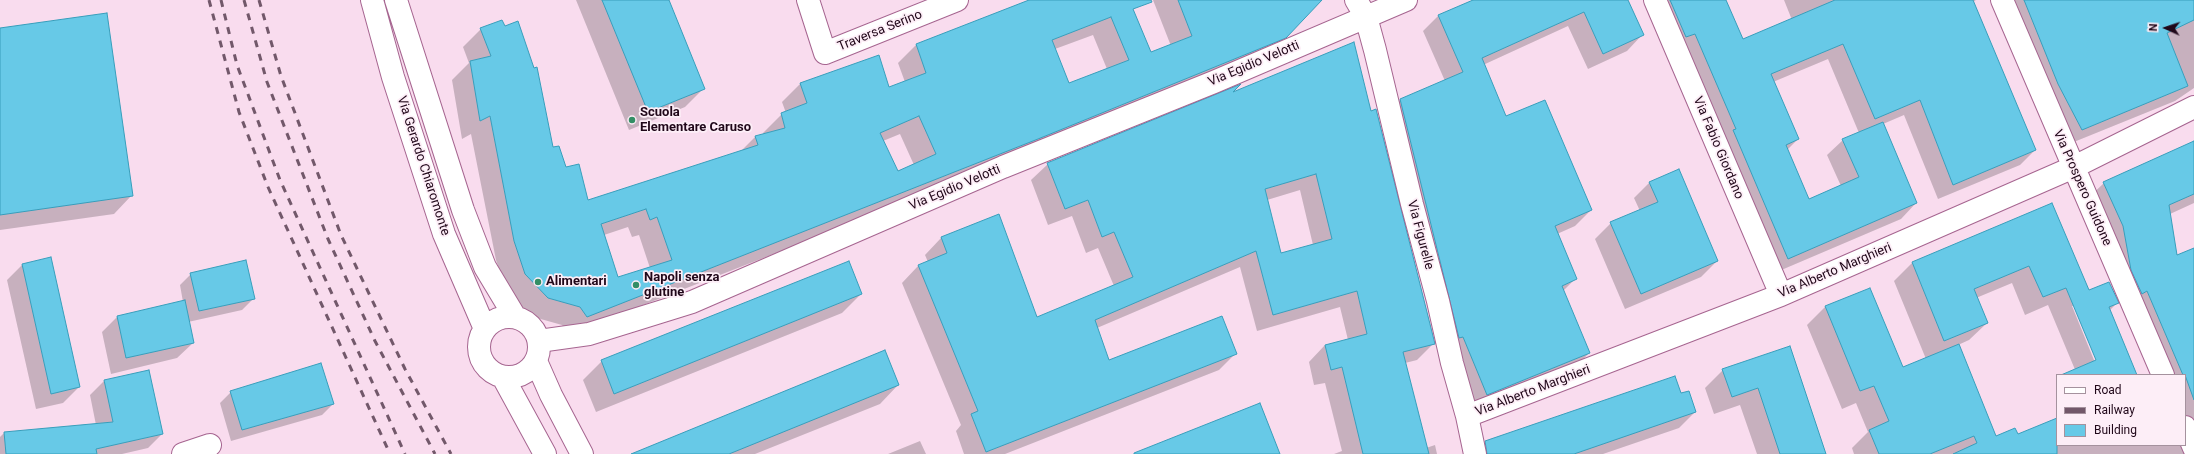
<!DOCTYPE html>
<html>
<head>
<meta charset="utf-8">
<style>
	body { margin:0 }
	#map { position:relative; width:2194px; height:454px; overflow:hidden; background:#f9dcee; font-family:Roboto,sans-serif }
	canvas { display:block }
	.legend { position:absolute; left:2056px; top:374px; width:130px; height:72px; box-sizing:border-box; background:#fdeef7; border:1px solid #a5929e; margin:0; padding:5px 7px; list-style:none; font-size:12px; color:#200719 }
	.legend li { display:flex; align-items:center; gap:8px; height:20px }
	.legend b { width:20px; border:1px solid #a5929e }
	.north { position:absolute; left:2146px; top:8px; width:40px; height:40px; -webkit-text-stroke:3px #fdeef7; paint-order:stroke; rotate:273deg; font-size:11px; font-weight:700; line-height:16px; text-align:center; color:#200719 }
	.north::after { content:''; display:block; margin:auto; width:14px; height:18px; background:#200719; clip-path:polygon(50% 0,100% 100%,50% 72%,0 100%) }
</style>
</head>
<body>
<div id="map">
<canvas width="2194" height="454"></canvas>
<ul class="legend">
<li><b style="height:5px;background:#fff"></b>Road</li>
<li><b style="height:5px;background:#72586a"></b>Railway</li>
<li><b style="height:11px;background:#67c9e7"></b>Building</li>
</ul>
<div class="north">N</div>
</div>
<script>
const context = document.querySelector('canvas').getContext('2d');
context.lineJoin = 'round';
function fillPath(path, color) {
  context.fillStyle = color;
  context.fill(path, 'evenodd');
}
function shape(rows) {
  const path = new Path2D();
  for (const r of rows) {
    if (r.length === 3) {
      path.moveTo(r[0] + r[2], r[1]);
      path.arc(r[0], r[1], r[2], 0, 2 * Math.PI);
      continue;
    }
    path.moveTo(r[0], r[1]);
    for (let i = 2; i < r.length; i += 2) path.lineTo(r[i], r[i + 1]);
  }
  return path;
}
function trace(path, color, width, dash) {
  context.strokeStyle = color;
  context.lineWidth = width;
  context.lineCap = dash ? 'butt' : 'round';
  context.setLineDash(dash || []);
  context.stroke(path);
}
function drawText(font, color, halo, rows, align = 'center') {
  context.font = font + ' Roboto,sans-serif';
  context.lineWidth = 3.5;
  context.setLineDash([]);
  context.textBaseline = 'middle';
  context.strokeStyle = halo;
  context.fillStyle = color;
  for (const [text, x, y, turn = 0] of rows) {
    context.save();
    context.translate(x, y);
    context.rotate((+turn || 0) * Math.PI / 180);
    context.textAlign = isNaN(turn) ? turn : align;
    if (halo) context.strokeText(text, 0, 0);
    context.fillText(text, 0, 0);
    context.restore();
  }
}
const shadow = shape([
	[576,0,668,0,704,88,685,107,629,130],
	[1032,0,1128,0,1150,53,1171,46,1153,0,1314,0,1285,37,1266,56,1019,158,569,334,562,325,530,316,507,293,496,260,471,134,462,139,452,80,469,63,463,47,481,29,552,148,587,201,740,152,755,137,764,135,763,133,782,114,786,113,782,102,801,83,888,89,905,82,898,63,916,45],
	[1093,35,1107,69,1069,84,1055,49],
	[900,134,914,165,897,173,883,141],
	[628,227,632,237,639,235,650,268,617,279,604,235],
	[1475,0,1627,0,1642,35,1627,51,1588,69,1568,26,1483,65,1506,118,1591,210,1575,226,1557,234,1575,279,1563,291,1589,353,1574,369,1471,410,1385,115,1400,100,1445,81,1423,31,1438,16],
	[1648,0,1725,0,1743,41,1792,20,1784,0,1976,0,1973,2,2035,150,2020,165,1938,199,1904,115,1883,124,1916,203,1901,219,1772,274],
	[1828,59,1859,133,1843,140,1827,155,1841,186,1809,200,1787,150,1798,139,1773,82],
	[1998,0,2194,0,2194,88,2175,101,2064,146],
	[0,29,132,195,114,214,0,230],
	[1229,95,1370,113,1434,343,1417,360,1405,363,1426,448,1435,445,1437,454,1334,454,1342,451,1325,383,1314,385,1309,362,1325,345,1348,340,1340,307,1257,331,1240,267,1097,328,1108,361,1236,353,1219,370,1005,454,964,454,956,431,961,425,902,283,918,266,928,262,925,255,941,238,998,215,1037,318,1114,286,1098,248,1086,253,1072,216,1048,225,1031,180,1048,164],
	[1300,190,1313,245,1280,254,1267,200],
	[2194,142,2194,203,2170,214,2177,256,2194,249,2194,454,1854,454,1852,448,1868,432,1856,403,1842,409,1807,325,1825,307,1869,289,1902,368,1926,359,1894,281,1912,263,2052,205,2088,292,2117,303,2110,310,2136,375,2073,375,2076,372,2048,305,2025,315,2012,283,1976,298,1987,323,1969,340,1958,345,1996,437,2017,435,2057,419,2057,445,2185,445,2185,375,2158,375,2086,200,2104,183],
	[2072,306,2075,306,2098,364,2096,365],
	[1650,182,1717,261,1701,277,1625,309,1595,239,1611,223,1640,211,1634,198],
	[22,265,79,387,63,403,36,409,7,280],
	[191,274,253,299,242,310,188,322,193,343,177,358,111,374,102,332,117,317,183,302,180,285],
	[861,294,842,313,596,412,583,380,602,361],
	[1789,348,1825,454,1757,454,1740,405,1714,414,1705,388,1723,370],
	[104,381,162,434,148,448,122,454,0,454,0,437,4,433,96,425,90,395],
	[898,385,880,404,755,454,636,454],
	[231,392,333,404,322,415,231,441,220,403],
	[1680,394,1695,412,1679,428,1603,454,1478,454,1493,439],
	[920,441,926,454,888,454]
]);
const building = shape([
	[602,0,669,0,705,89,648,112,602,0],
	[1029,0,1151,0,1152,2,1133,9,1151,52,1192,36,1178,0,1322,0,1286,38,1038,139,587,317,580,307,548,298,525,274,514,241,490,116,480,121,470,61,491,56,480,28,502,20,505,26,518,21,534,68,537,67,553,147,559,146,566,167,579,164,588,200,758,145,755,136,785,128,781,113,807,103,800,83,879,55,889,87,926,73,916,44,1029,0],
	[1111,17,1129,60,1069,83,1052,40,1111,17],
	[919,116,936,154,898,171,880,133,919,116],
	[646,209,650,220,657,217,672,260,618,277,601,224,646,209],
	[1473,0,1628,0,1644,35,1603,54,1584,12,1482,58,1506,116,1545,100,1592,210,1555,226,1577,279,1562,286,1590,353,1487,395,1463,337,1459,338,1400,99,1463,72,1438,15,1473,0],
	[1670,0,1726,0,1743,39,1835,0,1973,0,2036,150,1953,185,1920,100,1875,119,1843,44,1771,74,1799,139,1786,145,1809,199,1859,177,1842,139,1883,122,1917,203,1788,259,1733,130,1736,129,1695,34,1686,37,1670,0],
	[2024,0,2194,0,2194,20,2167,33,2188,86,2082,130,2058,84,2024,0],
	[107,13,133,196,0,215,0,28,107,13],
	[1354,42,1371,111,1376,109,1435,344,1403,352,1429,454,1363,454,1342,367,1331,370,1325,345,1367,334,1357,291,1273,315,1256,251,1095,320,1109,360,1222,316,1237,354,986,452,971,414,978,411,918,265,947,253,941,237,999,214,1037,317,1133,277,1114,232,1102,237,1088,200,1065,209,1047,163,1241,84,1233,92,1354,42],
	[1316,174,1332,239,1281,253,1265,189,1316,174],
	[2194,141,2194,194,2169,205,2177,255,2194,248,2194,400,2185,375,2183,375,2147,291,2142,294,2131,270,2123,226,2103,182,2194,141],
	[1679,169,1718,261,1641,294,1610,222,1658,202,1649,182,1679,169],
	[2052,203,2089,290,2109,282,2119,303,2109,307,2137,375,2061,375,2096,360,2066,288,2043,297,2029,266,1974,289,1988,323,1944,341,1912,262,2052,203],
	[51,257,80,387,51,394,22,264,51,257],
	[246,260,255,299,199,311,190,273,246,260],
	[849,261,862,294,614,394,601,360,849,261],
	[1870,288,1903,367,1959,344,1996,436,2015,428,2018,434,2057,418,2057,454,1953,454,1977,443,1974,436,1930,454,1879,454,1869,430,1889,421,1874,386,1860,391,1825,306,1870,288],
	[185,300,194,343,126,358,117,316,185,300],
	[1790,346,1826,454,1780,454,1758,388,1732,397,1722,369,1790,346],
	[885,350,899,385,729,454,631,454,885,350],
	[321,363,334,404,242,430,230,391,321,363],
	[149,370,163,434,96,449,97,454,6,454,4,432,113,422,104,380,149,370],
	[1675,376,1681,393,1689,391,1696,412,1574,454,1487,454,1485,441,1675,376],
	[1260,403,1280,454,1134,454,1134,453,1260,403]
]);
const street = shape([
	[808,0,825,53,957,0],
	[1356,0,1366,17,1375,50,1412,204,1438,301,1452,363,1467,416,1475,454],
	[1655,0,1781,295],
	[2002,0,2163,375],
	[539,341,589,334,692,302,1003,167,1214,82,1406,0],
	[1467,416,1781,295,2074,167,2194,107],
	[2185,427,2194,448],
	[183,454,210,445]
]);
const secondary = shape([
	[372,0,393,77,444,234,485,329],
	[396,0,463,210,485,267,515,317],
	[509,347,30],
	[536,361,551,395,582,454],
	[503,377,545,454]
]);
const rail = shape([
	[209,0,239,112,268,187,390,454],
	[221,0,237,65,280,180,405,454],
	[244,0,267,82,328,239,375,341,435,454],
	[259,0,281,76,341,235,405,369,451,454]
]);
const markers = [
	[632,120,4,"#338e65"],
	[538,282,4,"#338e65"],
	[636,285,4,"#338e65"]
];
const streetNames = [
	["Traversa Serino",880,31,-22],
	["Via Egidio Velotti",1254,64,-23],
	["Via Fabio Giordano",1718,148,67],
	["Via Gerardo Chiaromonte",423,166,72],
	["Via Egidio Velotti",955,188,-23],
	["Via Prospero Guidone",2082,188,66],
	["Via Figurelle",1420,235,75],
	["Via Alberto Marghieri",1835,271,-23],
	["Via Alberto Marghieri",1533,391,-21]
];
const poiNames = [
	["Scuola",640,113],
	["Elementare Caruso",640,128],
	["Napoli senza",644,278],
	["glutine",644,293],
	["Alimentari",546,282]
];
fillPath(shadow, '#0003');
fillPath(building, '#67c9e7');
trace(building, '#389ebb', 1);
trace(street, '#a66590', 24);
trace(secondary, '#a66590', 24);
trace(street, '#fff', 22);
trace(secondary, '#fff', 22);
trace(rail, '#72586a', 3, [7, 7]);
for (const [x, y, r, color] of markers) {
  const dot = new Path2D();
  dot.arc(x, y, r, 0, 2 * Math.PI);
  context.fillStyle = color;
  context.fill(dot);
  trace(dot, '#fdeef7', 1.5);
}
drawText('13px', '#200719', '#fdeef7', streetNames);
drawText('bold 13px', '#200719', '#fdeef7', poiNames, 'left');
</script>
</body>
</html>
